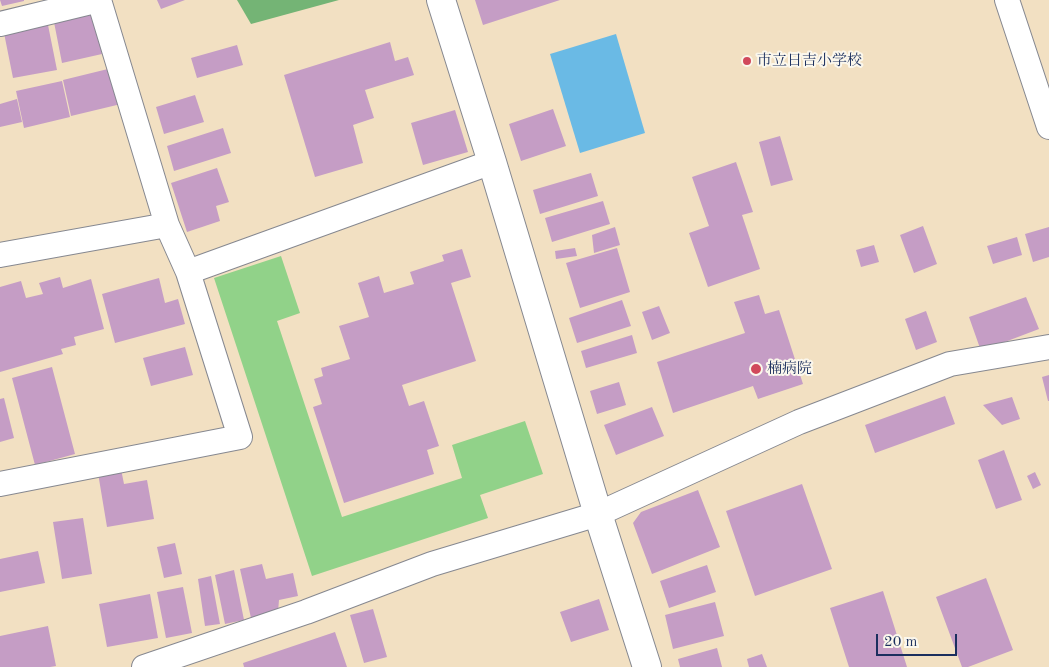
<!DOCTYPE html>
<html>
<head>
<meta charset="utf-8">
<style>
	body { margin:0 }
	#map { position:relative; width:1049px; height:667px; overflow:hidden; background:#f2e0c2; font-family:"Old Standard TT",serif }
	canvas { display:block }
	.scale { position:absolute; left:876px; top:634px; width:81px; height:22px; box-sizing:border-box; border:2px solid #1b2f5e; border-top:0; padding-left:6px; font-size:15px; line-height:18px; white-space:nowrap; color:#1b2f5e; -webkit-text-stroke:4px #fbf7ec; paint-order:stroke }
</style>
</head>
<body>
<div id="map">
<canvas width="1049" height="667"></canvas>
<div class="scale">20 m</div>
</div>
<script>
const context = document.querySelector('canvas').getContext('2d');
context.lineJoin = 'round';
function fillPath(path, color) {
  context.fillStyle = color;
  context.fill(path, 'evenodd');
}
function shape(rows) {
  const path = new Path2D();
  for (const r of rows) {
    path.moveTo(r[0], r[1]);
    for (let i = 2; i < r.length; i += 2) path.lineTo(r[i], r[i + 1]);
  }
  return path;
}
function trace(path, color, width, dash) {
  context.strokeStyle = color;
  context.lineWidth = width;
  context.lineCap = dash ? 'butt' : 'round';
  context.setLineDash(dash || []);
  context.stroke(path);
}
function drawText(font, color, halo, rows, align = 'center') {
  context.font = font + ' "Old Standard TT","Noto Serif JP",serif';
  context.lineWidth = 4;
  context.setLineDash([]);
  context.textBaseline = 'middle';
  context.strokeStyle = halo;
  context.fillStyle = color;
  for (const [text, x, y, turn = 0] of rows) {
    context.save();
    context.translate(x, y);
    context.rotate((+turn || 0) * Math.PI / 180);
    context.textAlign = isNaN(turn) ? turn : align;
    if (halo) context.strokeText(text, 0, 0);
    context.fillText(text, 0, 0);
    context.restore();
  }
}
const green = shape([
	[281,256,300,313,277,321,342,517,462,478,452,445,525,421,543,474,480,495,488,518,312,576,214,278]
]);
const forest = shape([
	[237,0,339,0,251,24]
]);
const water = shape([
	[616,34,645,133,580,153,550,54]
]);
const building = shape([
	[0,0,24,0,24,1,2,6],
	[157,0,185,0,161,9],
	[475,0,560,0,483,25],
	[92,8,102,54,62,63,53,17],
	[47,20,57,70,13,78,3,28],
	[390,42,395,61,408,57,414,75,365,90,374,118,353,125,363,163,315,177,284,75],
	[237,45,243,65,197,78,191,58],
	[112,68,121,104,71,116,63,80],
	[62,81,70,117,24,128,16,91],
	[195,95,204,122,164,134,156,107],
	[17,99,22,122,0,127,0,104],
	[553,109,566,146,521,161,509,124],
	[455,110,468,152,423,165,411,123],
	[223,128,231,153,174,171,167,146],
	[780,136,793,180,771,186,759,142],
	[736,162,753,212,742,215,760,269,708,287,689,233,709,226,692,177],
	[217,168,229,202,216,206,220,221,187,232,171,183],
	[591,173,598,196,540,214,533,190],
	[603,201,610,224,552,242,545,218],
	[923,226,937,264,914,273,900,235],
	[615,227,620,245,594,253,592,235],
	[1049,227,1049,257,1033,262,1025,234],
	[1017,237,1022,255,993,264,987,246],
	[874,245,879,262,861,267,856,250],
	[575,248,577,256,556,259,555,251],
	[617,248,630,292,580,308,566,263],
	[462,249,471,277,451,283,476,361,402,385,409,406,424,401,439,446,427,450,434,474,344,503,313,407,322,404,314,379,323,376,321,368,350,359,339,326,369,317,358,283,379,276,384,293,414,284,410,272,444,261,442,255],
	[60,277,63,288,91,279,104,329,74,337,76,345,61,349,63,354,0,372,0,287,21,281,26,298,43,294,39,283],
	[159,278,165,303,178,299,185,324,115,343,102,294],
	[759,295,765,314,779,310,803,384,758,399,753,386,673,413,657,362,745,333,734,302],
	[1026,297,1039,329,981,351,969,317],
	[622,300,631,326,577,343,569,318],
	[659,306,670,333,652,340,642,312],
	[926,311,937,342,916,350,905,319],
	[632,335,637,353,586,368,581,351],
	[185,347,193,375,151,386,143,358],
	[52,367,75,454,35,465,12,378],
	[1049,375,1049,401,1048,401,1042,377],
	[619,382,626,405,597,414,590,391],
	[945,396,955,424,875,453,865,425],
	[1012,397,1020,419,1002,425,983,405],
	[4,398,14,438,0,442,0,399],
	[652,407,664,436,616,455,604,425],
	[1004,450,1022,500,996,509,978,460],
	[121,469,124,484,147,480,154,519,107,527,98,473],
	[1035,472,1041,485,1033,489,1027,476],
	[802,484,832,569,755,596,726,511],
	[698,490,720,547,652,574,633,523,641,512],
	[83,518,92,574,62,579,53,522],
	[175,543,182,574,164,578,157,547],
	[38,551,45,583,0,592,0,559],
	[262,564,266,579,293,573,298,596,279,600,278,612,251,618,240,569],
	[707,565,716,592,669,608,660,581],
	[234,570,244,620,225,624,215,575],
	[211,576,220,624,205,626,198,579],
	[986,578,1013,650,968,667,962,667,936,597],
	[183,587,192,633,166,638,157,592],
	[883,591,907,667,849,667,830,608],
	[150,594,158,638,107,647,99,604],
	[599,599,609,630,571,642,560,612],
	[715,602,724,636,673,649,665,615],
	[373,609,387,657,364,663,350,615],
	[48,626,56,666,50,667,0,667,0,636],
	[335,632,347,667,244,667,243,663],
	[717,648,722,667,680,667,678,659],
	[762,654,767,667,749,667,747,659]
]);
const street = shape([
	[1007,0,1049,127],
	[0,24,99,0],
	[0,255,167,225],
	[188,272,492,162],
	[0,484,240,437,188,272,167,225,99,0],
	[144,667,306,612,432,564,598,514,799,422,950,364,1049,347]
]);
const secondary = shape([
	[441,0,492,162,598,514,647,667]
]);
const markers = [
	[747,61,5,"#d1495b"],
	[756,369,6,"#d1495b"]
];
const poiNames = [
	["市立日吉小学校",757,61],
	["楠病院",767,369]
];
fillPath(green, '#91d289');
fillPath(forest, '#74b475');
fillPath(water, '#6abae5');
fillPath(building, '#c59dc5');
trace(street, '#868890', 26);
trace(secondary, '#868890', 30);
trace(street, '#fff', 24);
trace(secondary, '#fff', 28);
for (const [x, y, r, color] of markers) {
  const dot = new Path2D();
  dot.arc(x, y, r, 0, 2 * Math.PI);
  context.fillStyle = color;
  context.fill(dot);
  trace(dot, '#fbf7ec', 2);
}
drawText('15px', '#1b2f5e', '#fbf7ec', poiNames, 'left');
</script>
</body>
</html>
